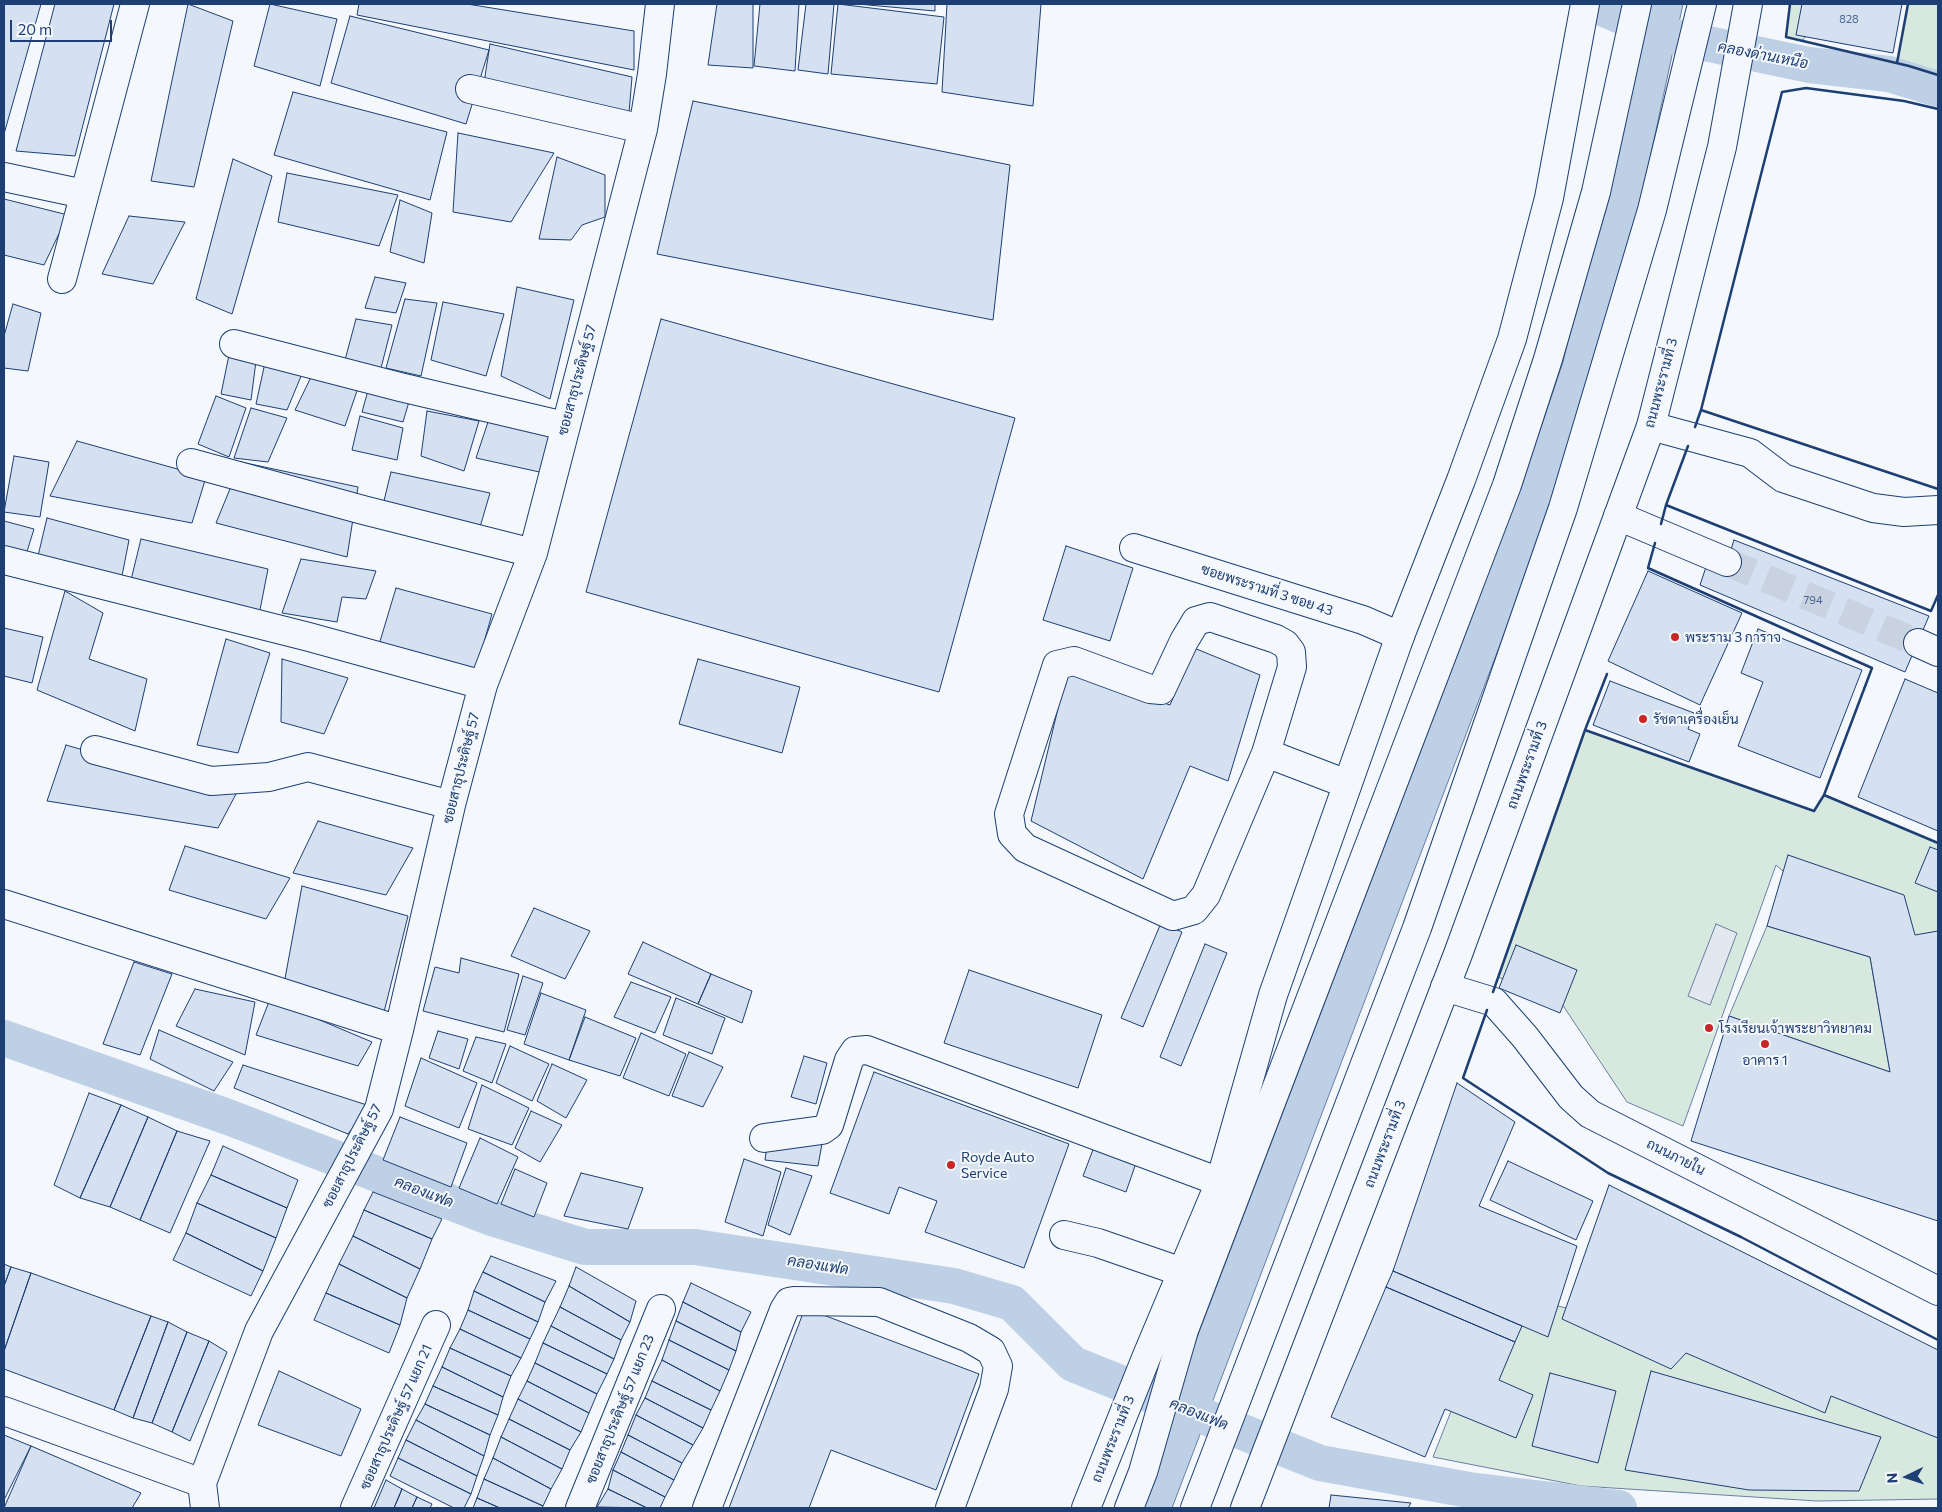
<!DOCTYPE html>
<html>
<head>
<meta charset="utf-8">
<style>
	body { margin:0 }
	#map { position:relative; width:1942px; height:1512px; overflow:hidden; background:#f4f7fb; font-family:Commissioner,sans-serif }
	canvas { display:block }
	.frame { position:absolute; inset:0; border:5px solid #1d3f73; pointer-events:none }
	.north { position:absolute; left:1882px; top:1452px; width:50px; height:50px; -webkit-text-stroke:4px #f4f7fb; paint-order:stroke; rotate:266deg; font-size:14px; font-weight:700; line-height:20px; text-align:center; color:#1d3f73 }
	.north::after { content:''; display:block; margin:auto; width:18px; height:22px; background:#1d3f73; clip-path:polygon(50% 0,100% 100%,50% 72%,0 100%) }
	.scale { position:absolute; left:10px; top:20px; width:102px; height:22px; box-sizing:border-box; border:2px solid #1d3f73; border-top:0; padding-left:6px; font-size:15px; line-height:18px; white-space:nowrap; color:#1d3f73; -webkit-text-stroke:4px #f4f7fb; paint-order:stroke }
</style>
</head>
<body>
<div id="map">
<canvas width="1942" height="1512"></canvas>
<div class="frame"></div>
<div class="north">N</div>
<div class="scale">20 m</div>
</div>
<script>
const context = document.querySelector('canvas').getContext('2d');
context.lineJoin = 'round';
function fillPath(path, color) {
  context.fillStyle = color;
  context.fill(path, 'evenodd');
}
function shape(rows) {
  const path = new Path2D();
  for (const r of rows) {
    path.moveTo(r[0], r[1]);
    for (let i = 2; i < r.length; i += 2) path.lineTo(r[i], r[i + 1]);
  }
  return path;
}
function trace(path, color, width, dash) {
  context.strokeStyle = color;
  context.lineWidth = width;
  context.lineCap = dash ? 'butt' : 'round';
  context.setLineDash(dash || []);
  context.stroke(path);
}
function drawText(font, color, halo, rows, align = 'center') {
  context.font = font + ' Commissioner,Sarabun,sans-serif';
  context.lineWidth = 4;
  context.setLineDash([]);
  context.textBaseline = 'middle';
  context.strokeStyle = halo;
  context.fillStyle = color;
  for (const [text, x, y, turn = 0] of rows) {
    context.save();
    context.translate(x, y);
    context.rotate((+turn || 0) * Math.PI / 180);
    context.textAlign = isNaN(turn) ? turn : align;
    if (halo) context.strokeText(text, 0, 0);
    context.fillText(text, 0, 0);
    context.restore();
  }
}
const green = shape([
	[1790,4,1830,4,1802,41,1786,37,1790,4],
	[1908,4,1938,4,1938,75,1897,63,1908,4],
	[1585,730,1814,811,1824,795,1938,843,1938,1005,1776,865,1683,1126,1627,1102,1562,1004,1498,977,1585,730],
	[1767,926,1870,957,1890,1072,1729,1016,1767,926],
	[1498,1292,1938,1395,1938,1499,1817,1501,1581,1486,1433,1457,1498,1292]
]);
const parking = shape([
	[1716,924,1737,933,1710,1005,1688,996,1716,924]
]);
const water = shape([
	[1647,4,1683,4,1637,219,1544,529,1172,1508,1132,1508,1475,609,1542,424,1563,362,1647,4]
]);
const canal = shape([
	[1592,4,1666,35,1809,65,1889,74,1938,89],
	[4,1038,228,1117,489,1217,585,1247,695,1247,954,1286,1012,1303,1073,1364,1320,1463,1469,1490,1619,1508]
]);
const building = shape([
	[4,4,41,4,4,134,4,4],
	[55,4,114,4,75,156,16,151,55,4],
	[188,4,233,21,194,187,151,181,188,4],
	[270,4,337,19,320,86,254,66,270,4],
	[359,4,467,4,634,31,634,70,357,15,359,4],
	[717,4,753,4,753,68,708,65,717,4],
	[760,4,799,4,795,71,754,66,760,4],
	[806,4,834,4,828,74,798,70,806,4],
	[838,4,944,17,937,84,831,74,838,4],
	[857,4,935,4,935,11,857,4],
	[947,4,1041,4,1033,106,942,92,947,4],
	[1802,4,1902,4,1893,53,1796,35,1802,4],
	[350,16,489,50,466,124,331,83,350,16],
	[490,44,632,77,629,113,484,83,490,44],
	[293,92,447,132,430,200,274,155,293,92],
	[693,101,1010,165,993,320,657,254,693,101],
	[458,133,554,153,511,222,453,212,458,133],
	[557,157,605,175,605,217,582,225,571,240,539,239,557,157],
	[233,159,272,176,232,314,196,299,233,159],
	[287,173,398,195,379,246,278,222,287,173],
	[4,199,68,215,44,265,4,255,4,199],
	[400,200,432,213,424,263,390,252,400,200],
	[129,216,185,222,153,284,102,274,129,216],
	[375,277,406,283,396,313,365,308,375,277],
	[517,287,574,300,550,399,501,376,517,287],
	[405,299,437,303,421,376,386,368,405,299],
	[443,302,504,314,486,376,431,360,443,302],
	[13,304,41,313,28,371,4,368,4,336,13,304],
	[356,319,392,325,381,368,345,360,356,319],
	[661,319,1015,418,939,692,586,592,661,319],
	[229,355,256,361,251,400,221,394,229,355],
	[266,358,304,369,287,410,256,404,266,358],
	[313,373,359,385,345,426,295,410,313,373],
	[369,387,411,395,403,422,362,412,369,387],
	[216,396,246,408,229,457,198,444,216,396],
	[251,408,287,418,268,462,234,458,251,408],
	[427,411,479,421,464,471,421,456,427,411],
	[360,416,403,428,397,460,352,450,360,416],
	[489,419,558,439,553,475,476,458,489,419],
	[77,441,206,477,192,523,50,496,77,441],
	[14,456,49,462,40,517,4,512,14,456],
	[241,462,358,487,347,557,216,523,241,462],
	[391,472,490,493,478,534,382,509,391,472],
	[47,518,129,540,121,581,38,556,47,518],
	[4,521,34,529,25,558,4,553,4,521],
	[141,539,268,569,259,615,130,584,141,539],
	[1734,540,1929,616,1905,672,1700,585,1707,564,1727,562,1734,540],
	[1066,546,1133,568,1110,641,1043,620,1066,546],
	[301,559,376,571,366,599,342,597,337,622,282,613,301,559],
	[1648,571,1742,613,1700,705,1608,661,1648,571],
	[396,588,492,614,475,674,378,648,396,588],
	[65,591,103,613,89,659,147,679,135,731,37,690,65,591],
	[4,628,43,637,32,683,4,676,4,628],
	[1758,629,1862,670,1820,778,1738,746,1763,682,1741,673,1758,629],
	[226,639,270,653,238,753,197,745,226,639],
	[1194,648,1260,675,1228,781,1190,766,1143,879,1031,821,1067,671,1170,705,1194,648],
	[282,659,348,678,324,734,281,722,282,659],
	[698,659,800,687,782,753,679,724,698,659],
	[1905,679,1938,693,1938,831,1858,797,1905,679],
	[1610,681,1694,713,1688,729,1700,734,1689,762,1593,725,1610,681],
	[66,745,236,794,218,828,47,801,66,745],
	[318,821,413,848,386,895,293,873,318,821],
	[185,846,290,878,266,919,169,890,185,846],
	[1930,847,1938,850,1938,892,1915,883,1930,847],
	[1788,855,1904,895,1915,935,1938,931,1938,1221,1691,1141,1729,1016,1890,1072,1870,957,1767,926,1788,855],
	[302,886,408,916,384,1012,284,984,302,886],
	[534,908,590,931,565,979,511,956,534,908],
	[1161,923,1182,932,1143,1027,1121,1018,1161,923],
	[643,942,711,974,698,1004,628,974,643,942],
	[1205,944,1227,953,1181,1066,1160,1057,1205,944],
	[1516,945,1577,970,1560,1013,1499,988,1516,945],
	[461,958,519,974,504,1032,423,1011,435,967,459,973,461,958],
	[134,962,172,974,140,1055,103,1044,134,962],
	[969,970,1102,1015,1078,1088,944,1043,969,970],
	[711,974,752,991,742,1023,698,1004,711,974],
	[523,976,543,983,525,1035,507,1030,523,976],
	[631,982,671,997,655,1033,614,1017,631,982],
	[195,989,255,1002,245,1055,176,1026,195,989],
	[541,993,586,1010,569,1060,524,1044,541,993],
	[676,998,725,1018,712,1054,663,1035,676,998],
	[270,999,372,1042,358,1066,256,1035,270,999],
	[585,1017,636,1038,620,1076,569,1060,585,1017],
	[159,1030,233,1062,214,1091,150,1059,159,1030],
	[438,1031,468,1039,459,1069,429,1058,438,1031],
	[641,1033,686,1054,669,1096,623,1078,641,1033],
	[476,1037,506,1044,492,1083,463,1071,476,1037],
	[510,1046,549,1064,532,1101,496,1083,510,1046],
	[689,1052,723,1067,703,1107,672,1096,689,1052],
	[804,1056,827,1063,816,1104,791,1097,804,1056],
	[421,1058,477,1083,459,1128,405,1106,421,1058],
	[552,1064,587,1080,566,1118,537,1101,552,1064],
	[243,1065,370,1106,348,1134,234,1088,243,1065],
	[874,1072,1069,1144,1024,1268,925,1232,937,1201,899,1187,889,1214,830,1193,874,1072],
	[1457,1083,1515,1122,1479,1206,1577,1246,1548,1337,1393,1271,1457,1083],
	[482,1085,529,1108,512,1145,468,1129,482,1085],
	[89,1093,121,1105,80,1198,54,1185,89,1093],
	[121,1105,148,1117,110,1207,80,1198,121,1105],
	[531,1111,562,1125,540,1162,515,1148,531,1111],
	[148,1117,177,1131,140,1220,110,1207,148,1117],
	[400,1117,467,1143,451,1187,383,1160,400,1117],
	[177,1131,210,1141,170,1233,140,1220,177,1131],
	[480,1138,518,1157,497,1204,459,1188,480,1138],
	[823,1138,818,1166,765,1160,768,1139,823,1138],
	[223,1146,298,1180,287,1208,211,1175,223,1146],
	[1094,1147,1136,1163,1126,1192,1083,1176,1094,1147],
	[744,1159,781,1172,763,1236,725,1222,744,1159],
	[1508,1161,1593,1201,1576,1240,1490,1200,1508,1161],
	[786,1168,812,1176,790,1235,768,1225,786,1168],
	[515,1169,547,1183,534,1217,501,1204,515,1169],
	[581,1173,643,1188,628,1229,564,1216,581,1173],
	[211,1175,287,1208,276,1238,197,1203,211,1175],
	[1609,1185,1938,1350,1938,1438,1831,1396,1825,1413,1686,1353,1671,1369,1562,1319,1609,1185],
	[373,1192,442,1219,432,1239,364,1210,373,1192],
	[197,1203,276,1238,263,1271,186,1233,197,1203],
	[364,1210,432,1239,420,1269,353,1236,364,1210],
	[186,1233,263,1271,251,1296,173,1260,186,1233],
	[353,1236,420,1269,407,1298,339,1264,353,1236],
	[491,1256,556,1281,545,1302,483,1272,491,1256],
	[4,1264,11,1267,4,1286,4,1264],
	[339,1264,407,1298,400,1325,326,1293,339,1264],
	[11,1267,31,1273,4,1351,4,1286,11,1267],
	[576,1267,636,1301,630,1322,569,1286,576,1267],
	[1393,1271,1522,1326,1515,1342,1386,1287,1393,1271],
	[483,1272,545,1302,538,1322,474,1291,483,1272],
	[31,1273,151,1316,114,1410,4,1369,4,1351,31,1273],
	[691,1283,751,1312,741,1332,683,1302,691,1283],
	[569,1286,630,1322,621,1340,560,1307,569,1286],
	[1386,1287,1515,1342,1499,1380,1533,1395,1516,1438,1445,1409,1425,1457,1331,1417,1386,1287],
	[474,1291,538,1322,530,1339,468,1310,474,1291],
	[326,1293,400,1325,389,1353,314,1320,326,1293],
	[683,1302,741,1332,736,1351,676,1321,683,1302],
	[560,1307,621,1340,614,1359,551,1326,560,1307],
	[805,1308,979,1374,936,1490,831,1450,809,1508,729,1508,805,1308],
	[468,1310,530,1339,521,1358,460,1329,468,1310],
	[151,1316,168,1322,133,1418,114,1410,151,1316],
	[676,1321,736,1351,729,1370,669,1340,676,1321],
	[168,1322,187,1332,152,1423,133,1418,168,1322],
	[551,1326,614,1359,607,1374,543,1343,551,1326],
	[460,1329,521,1358,511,1376,450,1348,460,1329],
	[187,1332,209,1341,172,1432,152,1423,187,1332],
	[669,1340,729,1370,720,1391,662,1360,669,1340],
	[209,1341,227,1352,190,1441,172,1432,209,1341],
	[543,1343,607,1374,597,1394,535,1363,543,1343],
	[450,1348,511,1376,503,1397,442,1367,450,1348],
	[662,1360,720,1391,711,1410,652,1381,662,1360],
	[535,1363,597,1394,589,1413,527,1381,535,1363],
	[442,1367,503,1397,498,1415,433,1386,442,1367],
	[279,1371,361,1409,341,1456,258,1425,279,1371],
	[1651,1371,1881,1437,1859,1491,1749,1490,1625,1470,1651,1371],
	[1550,1373,1616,1391,1598,1463,1532,1446,1550,1373],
	[527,1381,589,1413,581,1432,518,1399,527,1381],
	[652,1381,711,1410,703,1428,645,1398,652,1381],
	[433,1386,498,1415,490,1435,425,1404,433,1386],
	[645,1398,703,1428,693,1445,636,1415,645,1398],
	[518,1399,581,1432,570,1450,509,1419,518,1399],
	[425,1404,490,1435,484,1456,416,1420,425,1404],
	[636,1415,693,1445,682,1463,628,1435,636,1415],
	[509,1419,570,1450,562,1469,501,1437,509,1419],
	[416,1420,484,1456,477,1476,406,1440,416,1420],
	[4,1435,31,1446,4,1500,4,1435],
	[628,1435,682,1463,674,1480,621,1452,628,1435],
	[501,1437,562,1469,551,1489,493,1458,501,1437],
	[406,1440,477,1476,471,1494,398,1458,406,1440],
	[31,1446,141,1493,132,1508,4,1508,31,1446],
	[621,1452,674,1480,665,1497,613,1470,621,1452],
	[398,1458,471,1494,464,1508,454,1508,390,1476,398,1458],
	[493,1458,551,1489,543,1506,484,1479,493,1458],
	[613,1470,665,1497,660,1508,647,1508,608,1489,613,1470],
	[484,1479,543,1506,542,1508,500,1508,477,1498,484,1479],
	[386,1480,402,1489,394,1508,374,1508,386,1480],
	[402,1489,417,1497,412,1508,394,1508,402,1489],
	[608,1489,647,1508,597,1507,608,1489],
	[1331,1495,1411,1503,1408,1508,1329,1508,1331,1495],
	[417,1497,432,1504,430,1508,412,1508,417,1497],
	[477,1498,500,1508,473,1508,477,1498]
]);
const minorTunnel = shape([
	[1727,562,1918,643]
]);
const minor = shape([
	[470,89,643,129],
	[4,177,84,194],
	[62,279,135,4],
	[234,344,400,387,565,426],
	[1651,426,1750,453,1783,478,1873,508,1904,512,1938,510],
	[191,463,363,510,533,553],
	[1618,516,1727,562],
	[1134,548,1363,620,1400,636],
	[4,560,309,637,483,685],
	[1918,643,1938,652],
	[95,750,211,781,269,777,308,767,451,805],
	[1266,753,1206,895,1194,910,1173,916,1025,848,1012,834,1009,814,1057,665,1074,661,1150,689,1161,690,1184,641,1196,621,1210,617,1276,639,1285,644,1291,652,1292,667,1266,753,1347,784],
	[4,904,399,1030],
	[1445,987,1494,1002,1525,1037,1571,1097,1590,1114,1938,1291],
	[764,1138,822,1130,829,1125,849,1060,855,1051,867,1050,1220,1182],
	[1064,1235,1098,1243,1182,1272],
	[4,1411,202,1483],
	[205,1508,202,1483,259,1331,379,1109,399,1030,451,805,483,685,533,553,643,129,652,74,660,4],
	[355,1508,436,1325],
	[580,1508,661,1309],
	[707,1508,784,1310,789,1302,794,1301,879,1302,969,1338,991,1351,998,1366,994,1389,950,1508],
	[1129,1508,1143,1472,1184,1330,1507,485,1548,359,1596,192,1637,4],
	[1195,1508,1417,928,1563,508,1652,210,1702,4]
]);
const major = shape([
	[1086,1508,1146,1358,1220,1182,1273,995,1400,636,1461,480,1512,339,1549,198,1585,4],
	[1245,1508,1458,954,1651,426,1722,147,1748,4]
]);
const wall = shape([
	[1790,4,1786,37,1909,66,1938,75],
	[1897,63,1908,4],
	[1938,109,1904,101,1806,88,1782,92,1701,410,1938,489],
	[1695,427,1701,410],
	[1688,446,1666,505,1931,611,1938,595],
	[1661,524,1666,505],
	[1655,543,1648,568,1872,668,1824,795,1938,843],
	[1607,674,1585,730,1814,811,1824,795],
	[1493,992,1585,730],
	[1487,1010,1463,1078,1608,1173,1741,1237,1938,1340]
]);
const markers = [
	[1675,637,5,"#c62828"],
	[1643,719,5,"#c62828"],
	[1709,1028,5,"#c62828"],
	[1765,1044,5,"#c62828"],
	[951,1165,5,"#c62828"]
];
const numberNames = [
	["828",1849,19],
	["794",1813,600]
];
const streetNames = [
	["ซอยสาธุประดิษฐ์ 57",577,380,-75],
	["ถนนพระรามที่ 3",1661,383,-75],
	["ซอยพระรามที่ 3 ซอย 43",1267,590,18],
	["ถนนพระรามที่ 3",1527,765,-70],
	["ซอยสาธุประดิษฐ์ 57",461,768,-76],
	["ถนนพระรามที่ 3",1385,1144,-69],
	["ซอยสาธุประดิษฐ์ 57",352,1156,-63],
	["ถนนภายใน",1676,1157,27],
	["ซอยสาธุประดิษฐ์ 57 แยก 23",620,1409,-68],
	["ซอยสาธุประดิษฐ์ 57 แยก 21",396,1417,-66],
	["ถนนพระรามที่ 3",1113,1439,-68]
];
const poiNames = [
	["พระราม 3 การาจ",1685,637],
	["รัชดาเครื่องเย็น",1653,719],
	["โรงเรียนเจ้าพระยาวิทยาคม",1719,1028],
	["อาคาร 1",1765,1060,"center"],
	["Royde Auto",961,1157],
	["Service",961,1173]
];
const waterNames = [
	["คลองด่านเหนือ",1763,55,11],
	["คลองแฟด",424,1192,21],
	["คลองแฟด",818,1265,9],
	["คลองแฟด",1199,1414,22]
];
fillPath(green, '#d7e8df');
trace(green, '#687fa3', 1);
fillPath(parking, '#e3e8f0');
trace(parking, '#687fa3', 1);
fillPath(water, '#bed0e5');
trace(water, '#687fa3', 1);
trace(canal, '#bed0e5', 36);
fillPath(building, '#d5e0f0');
trace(building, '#1d3f73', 1);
trace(minorTunnel, '#c9d2e0', 28, [28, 14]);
trace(minor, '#1d3f73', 30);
trace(major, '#1d3f73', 30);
trace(minor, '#f4f7fb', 28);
trace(major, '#f4f7fb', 28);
trace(wall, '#1d3f73', 2.5);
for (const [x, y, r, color] of markers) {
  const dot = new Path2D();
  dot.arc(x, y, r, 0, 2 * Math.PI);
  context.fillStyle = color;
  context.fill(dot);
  trace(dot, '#f4f7fb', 2);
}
drawText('11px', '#4b6792', null, numberNames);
drawText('14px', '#1d3f73', '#f4f7fb', streetNames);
drawText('14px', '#1d3f73', '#f4f7fb', poiNames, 'left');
drawText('italic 15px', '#1d3f73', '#f4f7fb', waterNames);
</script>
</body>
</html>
